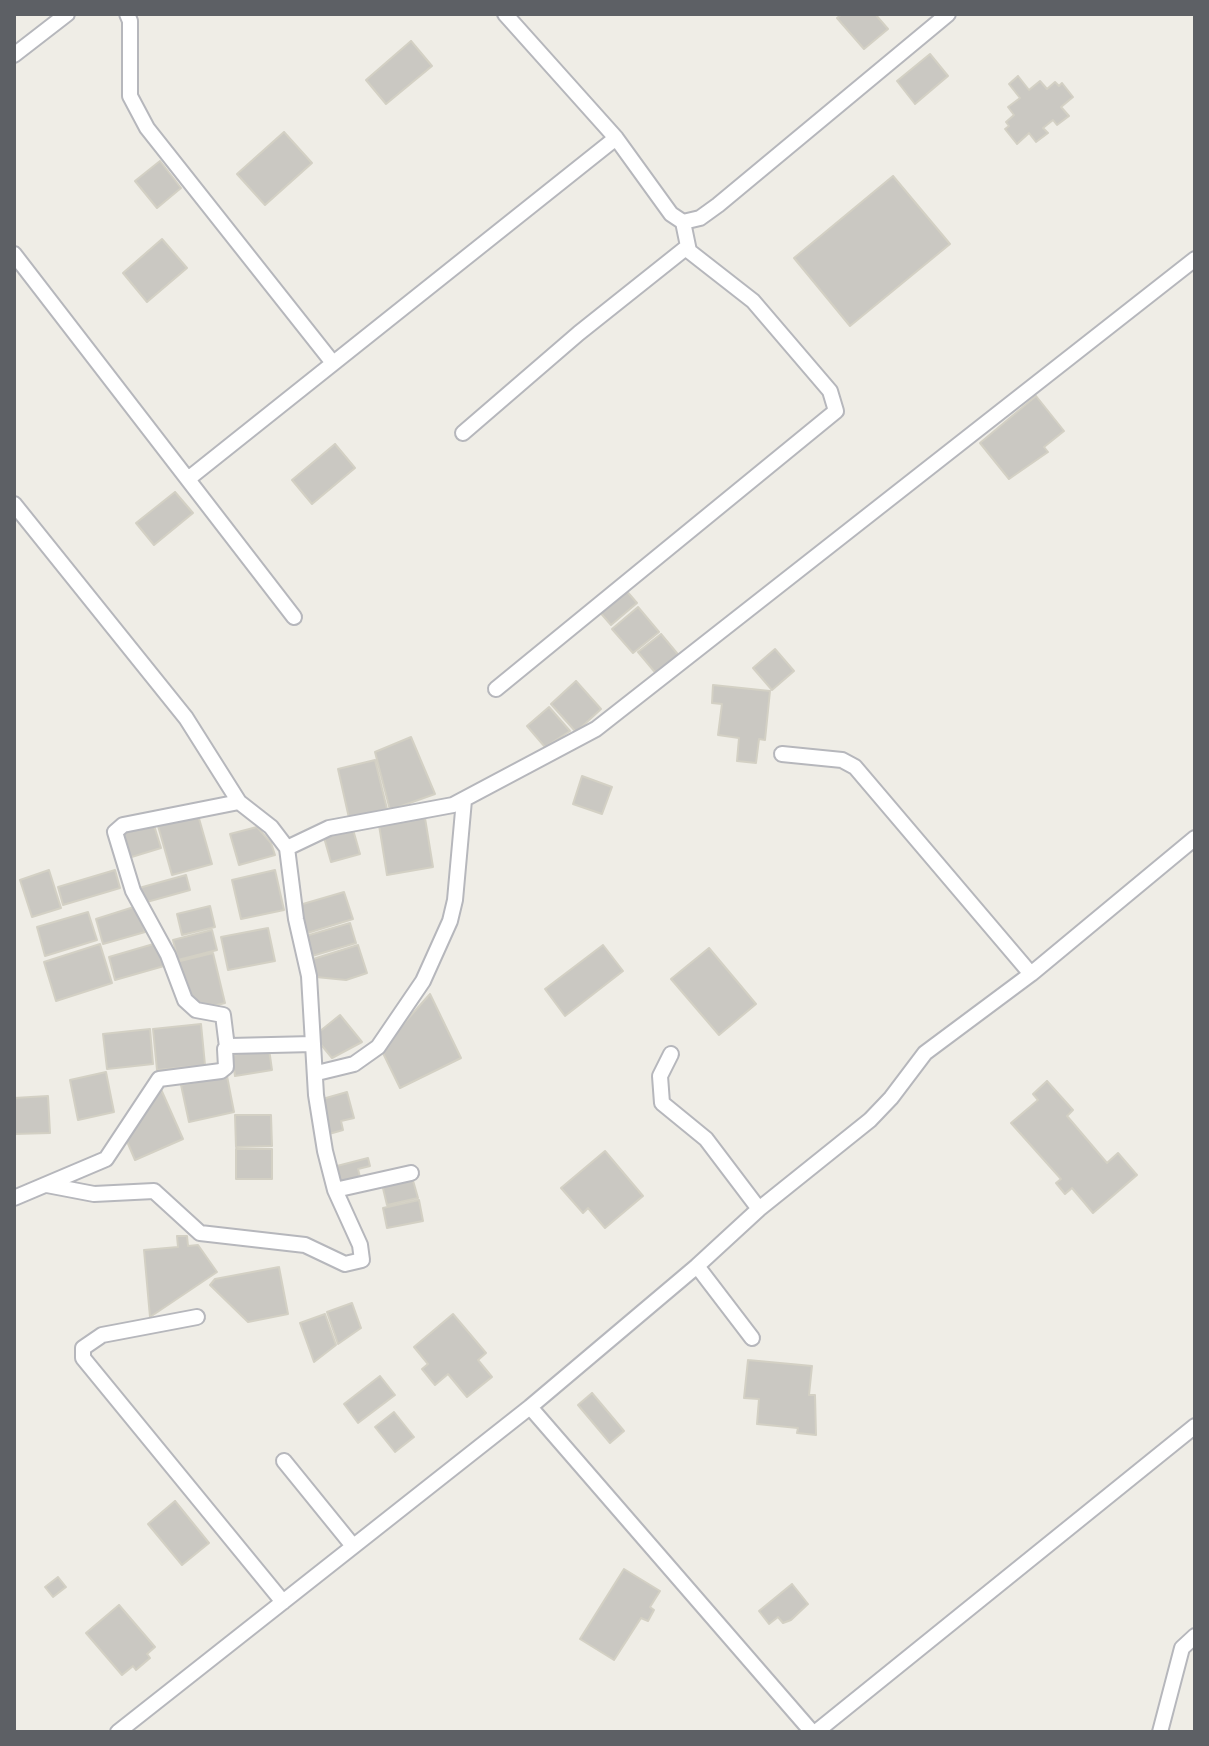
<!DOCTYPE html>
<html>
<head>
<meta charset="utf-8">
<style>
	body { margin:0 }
	#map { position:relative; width:1209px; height:1746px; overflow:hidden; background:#efede6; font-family:Signika,sans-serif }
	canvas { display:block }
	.frame { position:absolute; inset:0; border:16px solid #5d6065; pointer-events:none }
</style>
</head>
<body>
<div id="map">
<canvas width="1209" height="1746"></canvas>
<div class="frame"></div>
</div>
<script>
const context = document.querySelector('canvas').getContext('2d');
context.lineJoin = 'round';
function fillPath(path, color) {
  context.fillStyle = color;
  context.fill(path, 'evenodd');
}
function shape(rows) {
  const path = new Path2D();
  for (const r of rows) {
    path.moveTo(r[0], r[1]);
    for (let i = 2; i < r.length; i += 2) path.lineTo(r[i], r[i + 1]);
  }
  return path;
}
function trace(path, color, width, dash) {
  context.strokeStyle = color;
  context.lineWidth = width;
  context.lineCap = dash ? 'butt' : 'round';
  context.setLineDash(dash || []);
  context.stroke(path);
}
const building = shape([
	[842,14,875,14,888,29,864,49,837,18,842,14],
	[411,41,432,66,386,104,366,80,411,41],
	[930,54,948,76,915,104,897,81,930,54],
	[1018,76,1029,90,1040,81,1047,89,1055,82,1059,86,1062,83,1073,97,1061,107,1069,116,1057,125,1053,120,1043,128,1048,133,1036,142,1029,133,1017,144,1005,129,1009,126,1006,122,1014,115,1008,107,1020,98,1009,84,1018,76],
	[284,132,312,163,265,205,237,174,284,132],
	[160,161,181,188,157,208,135,181,160,161],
	[893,176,950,244,850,326,794,258,893,176],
	[162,239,187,268,147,302,123,273,162,239],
	[1036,396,1064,431,1044,447,1048,452,1009,479,980,443,1036,396],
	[335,444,355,468,312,504,292,480,335,444],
	[175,492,193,513,154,545,136,523,175,492],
	[624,588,637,603,611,625,598,610,624,588],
	[638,607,659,632,633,653,612,629,638,607],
	[661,634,681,658,659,677,638,652,661,634],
	[775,649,794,671,772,690,753,668,775,649],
	[576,681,601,709,576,732,551,704,576,681],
	[713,685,770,691,765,740,759,739,756,763,737,761,739,738,718,735,722,704,712,703,713,685],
	[549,707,570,731,545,747,527,726,549,707],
	[411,737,435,794,390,810,375,752,411,737],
	[375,760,387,809,349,818,338,769,375,760],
	[582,776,612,787,602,814,573,804,582,776],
	[198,815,212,864,172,875,158,826,198,815],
	[425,818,433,867,387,875,379,825,425,818],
	[153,822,161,848,125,859,117,833,153,822],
	[352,826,360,854,331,862,323,834,352,826],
	[257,827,271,843,275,855,239,865,230,834,257,827],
	[49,870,61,908,32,917,20,880,49,870],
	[115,870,120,888,63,905,58,887,115,870],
	[275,870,284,910,241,919,232,880,275,870],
	[186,875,190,890,143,903,139,888,186,875],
	[344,892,353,919,304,934,296,906,344,892],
	[137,906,145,932,103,944,96,919,137,906],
	[210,906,215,927,182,935,177,914,210,906],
	[88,912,97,940,45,956,37,927,88,912],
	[350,923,356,943,312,956,306,936,350,923],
	[268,928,275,961,228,970,221,937,268,928],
	[212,930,217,950,178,960,173,940,212,930],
	[157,943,164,966,115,980,109,957,157,943],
	[100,944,112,983,56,1001,44,962,100,944],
	[358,945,367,973,346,980,316,977,310,960,358,945],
	[603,945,623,971,565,1016,545,989,603,945],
	[709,948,756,1004,719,1035,671,979,709,948],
	[213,953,225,1003,201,1009,185,999,176,962,213,953],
	[430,994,461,1058,400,1088,381,1049,430,994],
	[340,1015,362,1042,332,1058,314,1036,340,1015],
	[201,1024,205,1065,157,1070,153,1029,201,1024],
	[150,1029,153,1064,107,1069,103,1034,150,1029],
	[269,1049,272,1070,235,1076,232,1055,269,1049],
	[106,1072,114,1112,78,1120,70,1080,106,1072],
	[227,1076,234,1112,189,1122,181,1085,227,1076],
	[1047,1081,1073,1110,1067,1116,1107,1163,1118,1153,1137,1175,1093,1213,1072,1188,1065,1194,1056,1183,1061,1179,1011,1123,1038,1100,1033,1094,1047,1081],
	[160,1087,183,1139,135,1160,126,1139,160,1087],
	[347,1092,354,1118,341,1121,343,1130,329,1134,319,1100,347,1092],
	[48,1096,50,1133,14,1134,14,1098,48,1096],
	[235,1115,271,1115,272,1146,236,1147,235,1115],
	[236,1149,272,1149,272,1179,236,1179,236,1149],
	[605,1151,643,1196,605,1228,588,1208,583,1213,561,1188,605,1151],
	[368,1158,370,1166,358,1169,361,1181,338,1187,333,1167,368,1158],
	[412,1177,418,1198,387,1205,382,1184,412,1177],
	[419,1200,423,1221,387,1228,383,1208,419,1200],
	[177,1236,187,1236,188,1246,198,1245,217,1272,150,1317,144,1250,178,1247,177,1236],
	[279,1267,288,1314,248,1322,210,1285,215,1279,279,1267],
	[352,1303,361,1328,338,1344,327,1312,352,1303],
	[325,1314,336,1345,314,1362,300,1323,325,1314],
	[453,1314,486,1353,478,1360,492,1377,467,1397,448,1374,435,1385,422,1369,428,1364,414,1347,453,1314],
	[748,1360,812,1366,809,1395,815,1395,816,1435,797,1433,798,1428,757,1424,759,1399,744,1398,748,1360],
	[380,1376,395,1395,358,1423,344,1404,380,1376],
	[592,1393,624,1431,610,1443,578,1405,592,1393],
	[394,1412,414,1437,395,1452,375,1427,394,1412],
	[175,1501,209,1543,182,1565,148,1524,175,1501],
	[624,1569,660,1591,650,1607,654,1610,648,1621,641,1618,614,1660,580,1639,624,1569],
	[58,1577,66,1587,53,1597,45,1587,58,1577],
	[792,1584,808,1604,791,1620,783,1623,778,1617,769,1624,759,1611,792,1584],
	[119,1605,155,1647,147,1654,150,1658,136,1670,133,1666,122,1675,86,1633,119,1605]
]);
const minor = shape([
	[127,14,130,21,130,96,147,128,333,363],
	[505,14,616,138,671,214,683,222,700,218,718,205,948,14],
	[14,55,67,14],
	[14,254,294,617],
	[463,433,579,333,687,247],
	[188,479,616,138],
	[14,504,186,718,239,802,271,827,287,848,296,919,309,976,316,1095,325,1151,335,1190,360,1245,362,1260,345,1264,305,1245,200,1233,154,1191,94,1194,47,1185],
	[496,689,836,411,830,391,753,301,689,251,683,222],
	[782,754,842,760,855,767,1031,974],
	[287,848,329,828,453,805,596,729,1195,259],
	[227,1047,223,1015,196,1010,185,1000,168,955,133,891,115,832,123,825,239,802],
	[671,1054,660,1076,662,1103,706,1139,759,1209],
	[317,1073,354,1064,378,1047,423,981,450,921,455,900,464,800],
	[335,1190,411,1173],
	[14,1198,106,1159,159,1079,221,1071,226,1067,225,1049,230,1046,313,1044],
	[697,1266,752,1338],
	[197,1317,102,1335,83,1348,83,1358,283,1602],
	[530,1407,812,1732],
	[284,1461,353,1546],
	[118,1732,530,1407,697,1266,759,1209,870,1120,891,1098,925,1053,1031,974,1195,838],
	[816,1732,1195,1426],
	[1160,1732,1182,1648,1195,1636]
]);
fillPath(building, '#cac8c2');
trace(building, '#d3d0c4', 2);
trace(minor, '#b6b7bc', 18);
trace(minor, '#fff', 14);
</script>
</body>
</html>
